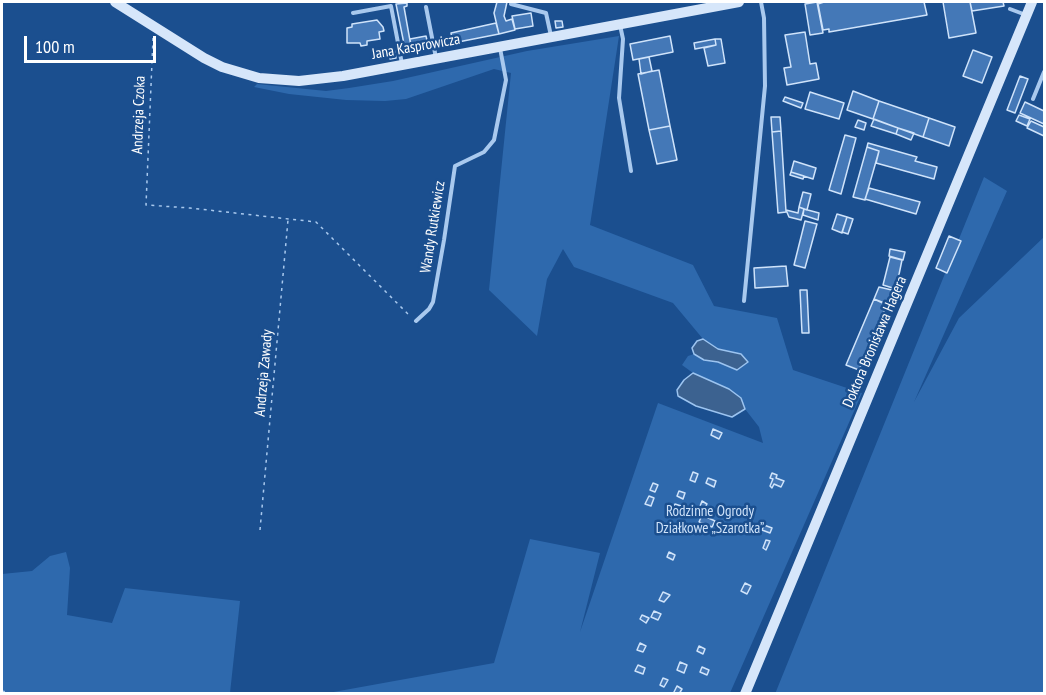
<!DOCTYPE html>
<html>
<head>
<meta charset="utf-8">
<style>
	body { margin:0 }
	#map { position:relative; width:1046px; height:695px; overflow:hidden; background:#1b4f8f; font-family:"PT Sans Narrow",sans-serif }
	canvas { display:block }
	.frame { position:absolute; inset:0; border:3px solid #fff; pointer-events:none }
	.scale { position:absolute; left:24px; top:36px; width:132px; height:27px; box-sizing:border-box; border:3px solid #fff; border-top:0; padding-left:8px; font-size:18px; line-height:21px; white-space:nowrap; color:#fff; -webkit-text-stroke:4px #1b4f8f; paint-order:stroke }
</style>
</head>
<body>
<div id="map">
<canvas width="1046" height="695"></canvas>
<div class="frame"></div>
<div class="scale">100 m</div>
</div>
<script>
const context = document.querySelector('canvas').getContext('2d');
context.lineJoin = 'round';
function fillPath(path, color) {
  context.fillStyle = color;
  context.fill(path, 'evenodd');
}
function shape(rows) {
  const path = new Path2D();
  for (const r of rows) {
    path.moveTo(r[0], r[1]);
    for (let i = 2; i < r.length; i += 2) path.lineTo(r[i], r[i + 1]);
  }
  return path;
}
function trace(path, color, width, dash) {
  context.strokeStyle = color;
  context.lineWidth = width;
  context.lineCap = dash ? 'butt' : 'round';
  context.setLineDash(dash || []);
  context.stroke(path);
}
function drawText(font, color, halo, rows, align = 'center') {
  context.font = font + ' "PT Sans Narrow",sans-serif';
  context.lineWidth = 5;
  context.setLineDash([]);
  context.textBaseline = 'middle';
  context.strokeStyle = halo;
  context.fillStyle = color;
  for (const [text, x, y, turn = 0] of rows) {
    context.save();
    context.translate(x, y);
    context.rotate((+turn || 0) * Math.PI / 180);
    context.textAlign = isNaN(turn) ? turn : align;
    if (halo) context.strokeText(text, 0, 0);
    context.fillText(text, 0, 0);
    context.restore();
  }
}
const green = shape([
	[619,36,590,225,693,265,714,306,777,318,793,370,862,393,730,693,328,693,494,663,530,539,600,553,580,632,658,403,763,443,759,427,745,409,741,398,717,384,693,373,682,365,688,356,694,354,704,360,718,362,736,370,741,354,718,349,703,339,673,303,574,267,563,249,547,279,537,336,489,290,511,73,494,69,406,99,385,101,346,100,289,94,254,87,257,84,326,91,349,88,393,81,527,51],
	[984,177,1007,191,914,402,959,318,1044,237,1044,693,775,694],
	[66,552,70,568,67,615,112,623,125,588,240,601,230,693,2,693,2,574,32,571,50,556]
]);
const water = shape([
	[703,339,718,349,741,354,748,362,737,370,718,362,704,360,694,354,692,348,697,341,703,339],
	[693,373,729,389,741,398,745,409,732,417,696,406,678,396,677,390,684,380,693,373]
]);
const building = shape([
	[497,2,507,2,504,16,506,21,512,19,515,30,499,34,494,13,497,2],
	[817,2,823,33,810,35,805,4,817,2],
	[824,2,924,2,927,15,829,32,829,29,823,30,818,4,824,2],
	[943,2,970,2,976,33,949,38,943,2],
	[970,2,1003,2,1004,6,972,11,970,2],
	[407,3,407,6,404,7,412,52,406,54,396,4,407,3],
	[531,13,533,26,515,29,512,16,531,13],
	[377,20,383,27,384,31,379,32,380,39,367,41,367,45,361,46,360,43,347,43,347,28,352,27,352,24,377,20],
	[555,21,562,21,563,27,556,28,555,21],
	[496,23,499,34,453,43,451,33,496,23],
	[805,32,810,64,816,63,819,79,787,85,784,68,791,67,785,35,805,32],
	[426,36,429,49,412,52,410,39,426,36],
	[670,36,673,52,633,60,630,44,670,36],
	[715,39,721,39,725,63,708,66,704,48,716,45,715,39],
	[715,39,716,45,695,49,694,43,715,39],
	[973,50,992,57,982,83,963,76,973,50],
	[395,51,396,58,390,59,389,52,395,51],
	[649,57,652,71,641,74,639,59,649,57],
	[659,70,670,126,649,130,638,74,659,70],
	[1020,76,1028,79,1015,113,1007,110,1020,76],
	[853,91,879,101,873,119,847,110,853,91],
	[810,92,844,103,839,119,805,109,810,92],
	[785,97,803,103,801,108,783,101,785,97],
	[879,101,929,118,923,137,873,119,879,101],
	[1025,102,1044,111,1044,124,1020,113,1025,102],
	[1019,115,1030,119,1027,126,1016,121,1019,115],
	[771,117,780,117,781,131,772,132,771,117],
	[929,118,955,127,949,146,923,137,929,118],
	[874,119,898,128,896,134,871,126,874,119],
	[858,120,866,123,864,130,855,127,858,120],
	[1031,121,1044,127,1044,136,1027,128,1031,121],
	[670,126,677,160,657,164,649,130,670,126],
	[898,128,914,133,911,140,896,134,898,128],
	[781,131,786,212,778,213,772,132,781,131],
	[845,135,856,138,841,194,829,190,845,135],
	[868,143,917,157,915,161,937,167,934,179,876,163,879,151,867,147,868,143],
	[867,147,879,151,865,200,853,197,867,147],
	[794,161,816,168,813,179,791,172,794,161],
	[791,172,804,176,803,179,790,175,791,172],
	[869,188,920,202,916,214,865,199,869,188],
	[803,192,811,194,807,210,799,207,803,192],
	[799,207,804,209,801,220,789,217,786,210,798,213,799,207],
	[804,209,819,213,818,220,803,215,804,209],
	[837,214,847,217,842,233,832,229,837,214],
	[847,217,853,219,848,234,842,232,847,217],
	[805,221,817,224,805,268,794,265,805,221],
	[949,236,961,241,947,273,936,268,949,236],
	[890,249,905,252,903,260,889,256,890,249],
	[890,257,902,260,896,289,883,285,890,257],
	[786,266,788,286,755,288,754,268,786,266],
	[879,287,896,291,892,306,874,299,879,287],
	[800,290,807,290,809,333,802,333,800,290],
	[874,299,887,305,859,370,846,365,874,299],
	[713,429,722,433,719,439,711,435,713,429],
	[693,472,698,474,695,482,690,480,693,472],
	[772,473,777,475,776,478,784,481,781,487,774,484,772,488,770,486,773,479,770,478,772,473],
	[708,478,716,481,714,487,706,483,708,478],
	[653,483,658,485,655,492,650,490,653,483],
	[679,491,685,493,683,499,677,496,679,491],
	[649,496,654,498,651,506,645,504,649,496],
	[702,501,707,504,703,511,699,509,702,501],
	[675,504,681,506,679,513,672,510,675,504],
	[745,506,750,508,746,517,742,516,745,506],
	[702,515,715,521,712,527,699,522,702,515],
	[764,525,772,528,770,533,762,530,764,525],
	[766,540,770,541,766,550,763,548,766,540],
	[669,552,675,555,673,560,667,557,669,552],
	[745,583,751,586,747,594,741,591,745,583],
	[663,592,670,595,664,602,659,600,663,592],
	[654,611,661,614,658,620,651,617,654,611],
	[642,615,649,618,646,623,640,619,642,615],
	[640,643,646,646,643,652,637,650,640,643],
	[699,646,705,649,703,654,697,651,699,646],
	[680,662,687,665,684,673,677,670,680,662],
	[638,665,645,668,643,674,635,671,638,665],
	[702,667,709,670,707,675,700,672,702,667],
	[663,678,668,680,664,687,660,685,663,678],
	[677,686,682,689,679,694,673,694,677,686]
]);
const path = shape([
	[153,38,146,205,190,208,316,222,411,317],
	[260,530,288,220],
	[2,691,14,694]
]);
const lane = shape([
	[511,4,546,13,551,36],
	[426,7,436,58],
	[1010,9,1026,15],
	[353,13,391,6,402,64],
	[620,25,623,39,619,98,631,171],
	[1033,99,1044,72],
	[744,301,765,86,764,18,761,2],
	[416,321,429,309,433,302,444,240,455,166,484,152,494,140,506,80,500,48]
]);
const secondary = shape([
	[115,2,204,58,222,67,259,78,299,81,343,76,739,2],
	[745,694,1032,2]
]);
const streetNames = [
	["Jana Kasprowicza",416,47,-10],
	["Andrzeja Czoka",139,115,-88],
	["Wandy Rutkiewicz",433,227,-81],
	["Doktora Bronisława Hagera",875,342,-67],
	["Andrzeja Zawady",264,373,-85]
];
const parkNames = [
	["Rodzinne Ogrody",710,512],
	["Działkowe „Szarotka”",710,529]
];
fillPath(green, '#2e69ad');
fillPath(water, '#3c6290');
trace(water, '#9cc4f0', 1.5);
fillPath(building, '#4478b7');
trace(building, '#cfe3fa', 1.5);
trace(path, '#a9c9ee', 1.5, [3, 4.5]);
trace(lane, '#a9c9ee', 4);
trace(secondary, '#d6e6fa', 10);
drawText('15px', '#fff', '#1b4f8f', streetNames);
drawText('15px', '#cfe3fa', '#1b4f8f', parkNames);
</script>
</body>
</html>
